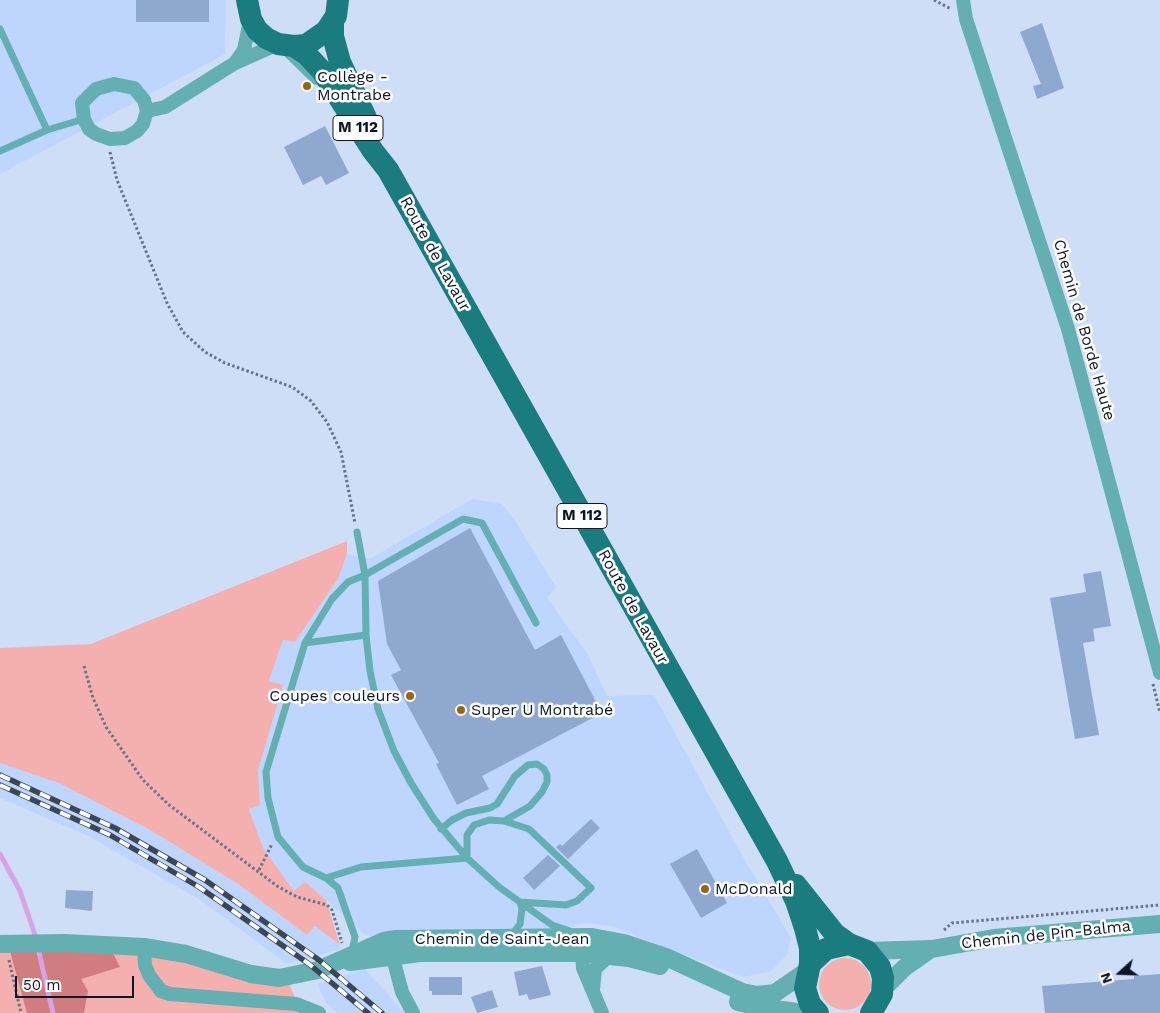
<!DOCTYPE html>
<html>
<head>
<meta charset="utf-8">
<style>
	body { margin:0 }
	#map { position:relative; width:1160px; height:1013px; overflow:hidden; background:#cedef7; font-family:"Work Sans",sans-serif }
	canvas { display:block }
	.north { position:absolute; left:1095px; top:948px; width:50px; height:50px; -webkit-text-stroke:4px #fefefe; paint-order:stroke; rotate:250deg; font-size:14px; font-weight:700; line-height:20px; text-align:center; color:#0e1725 }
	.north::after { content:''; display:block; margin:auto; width:18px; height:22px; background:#0e1725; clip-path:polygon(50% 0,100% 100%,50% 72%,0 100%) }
	.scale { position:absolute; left:15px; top:976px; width:119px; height:22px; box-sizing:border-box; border:2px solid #0e1725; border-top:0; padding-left:6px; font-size:15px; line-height:18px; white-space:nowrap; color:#0e1725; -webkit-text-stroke:4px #fefefe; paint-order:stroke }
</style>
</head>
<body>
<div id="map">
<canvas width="1160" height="1013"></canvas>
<div class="north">N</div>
<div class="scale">50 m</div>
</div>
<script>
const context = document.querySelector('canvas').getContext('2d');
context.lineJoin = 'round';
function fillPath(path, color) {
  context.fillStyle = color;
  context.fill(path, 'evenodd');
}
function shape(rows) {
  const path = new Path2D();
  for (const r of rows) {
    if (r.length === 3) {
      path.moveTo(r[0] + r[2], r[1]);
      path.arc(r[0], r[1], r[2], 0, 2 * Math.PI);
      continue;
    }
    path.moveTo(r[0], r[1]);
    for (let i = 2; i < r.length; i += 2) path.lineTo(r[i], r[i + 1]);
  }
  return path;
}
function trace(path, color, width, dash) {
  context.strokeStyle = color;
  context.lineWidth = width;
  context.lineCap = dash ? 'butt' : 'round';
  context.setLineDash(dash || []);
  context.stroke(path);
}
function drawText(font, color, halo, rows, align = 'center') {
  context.font = font + ' "Work Sans",sans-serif';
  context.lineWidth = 5;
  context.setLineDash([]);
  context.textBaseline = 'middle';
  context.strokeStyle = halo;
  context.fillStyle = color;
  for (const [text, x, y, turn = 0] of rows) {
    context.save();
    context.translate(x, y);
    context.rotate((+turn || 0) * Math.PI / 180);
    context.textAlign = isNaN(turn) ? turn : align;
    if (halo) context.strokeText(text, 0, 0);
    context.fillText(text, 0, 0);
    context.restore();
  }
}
const built = shape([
	[0,0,226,0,225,54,0,174],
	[472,499,502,504,515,521,556,587,547,598,587,653,607,696,654,695,742,855,791,938,787,955,771,971,744,977,658,945,612,926,585,923,553,929,377,937,366,935,305,882,295,892,274,865,263,848,249,808,260,805,258,771,283,686,269,681,283,640,295,642,338,579,347,554,370,559],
	[0,763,59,783,150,830,238,884,307,935,315,926,340,945,340,949,287,964,199,899,88,836,0,798],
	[365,969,405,1013,338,1013,327,1004,317,984]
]);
const green = shape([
	[347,541,347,554,338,579,295,642,283,640,269,681,283,685,258,771,260,805,249,809,263,848,294,891,305,882,326,900,340,945,315,926,307,935,238,884,150,830,59,783,0,763,0,648,91,644],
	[0,944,109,945,286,978,295,997,297,1013,0,1013],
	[845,984,26]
]);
const forest = shape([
	[8,944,109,945,120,967,81,979,88,991,84,1013,27,1013]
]);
const stream = shape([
	[0,854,20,891,35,935,53,1013]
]);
const building = shape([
	[136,0,209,0,209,22,136,22],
	[1042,23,1064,88,1037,99,1033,86,1041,84,1020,32],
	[325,126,349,173,326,185,321,176,303,185,284,147],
	[470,528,535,650,561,635,602,713,482,776,489,789,457,805,436,764,439,763,391,675,401,670,387,644,378,581],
	[1101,571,1111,626,1093,629,1095,641,1083,643,1099,735,1075,739,1050,598,1086,592,1083,574],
	[591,819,600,828,568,859,556,847,560,844,562,846],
	[697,849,727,903,701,918,670,864],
	[548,855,560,866,534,890,523,878],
	[66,890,93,891,92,911,65,908],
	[542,966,551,995,529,1000,527,994,519,996,514,972],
	[1160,974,1160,1013,1045,1013,1042,986,1134,979,1134,976],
	[429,977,462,977,462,995,432,995,432,991,429,991],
	[492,990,498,1007,477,1013,471,997]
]);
const path = shape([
	[934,0,951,9],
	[110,152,117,180,167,303,183,332,205,352,225,363,292,387,311,401,327,422,341,452,355,523],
	[84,666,93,698,106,727,143,780,169,805,277,886,297,897,327,905,332,910,342,943],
	[1153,684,1160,713],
	[259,870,272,844],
	[944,930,952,923,1160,905],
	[9,960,21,1013]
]);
const service = shape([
	[0,29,47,130,84,119],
	[283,50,315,81,322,83],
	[0,151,47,130],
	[357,532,365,575,366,635,370,671,378,709,394,751,411,783,434,819,467,858,499,887,552,925,570,931],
	[305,643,332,599,348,582,365,575,463,519,482,523,536,623],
	[441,829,452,820,466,813,490,808,497,804,515,776,528,765,537,764,544,769,547,775,547,782,542,792,530,806,504,821],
	[467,858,467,835,474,825,489,820,504,821,529,829,591,888,577,901,566,905,520,902,522,909,520,924,511,936],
	[326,878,361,867,467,858],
	[352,952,355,937,338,888,326,878,303,867,278,837,268,798,266,772,305,643,366,635]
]);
const minor = shape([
	[963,0,966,19,1068,329,1160,673],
	[235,63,244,50,250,20],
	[114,84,134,88,144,100,147,111,143,124,137,131,125,138,110,139,96,134,89,129,84,119,82,103,96,89,114,84],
	[147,111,165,107,235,63,278,44],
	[586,946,582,953,583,968,602,1013],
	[144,947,145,965,149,975,161,991,170,994,296,1004,319,1013],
	[395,956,394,962,402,992,413,1013],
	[593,989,595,969,610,955]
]);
const tertiary = shape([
	[0,944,64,943,144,947,186,954,251,974,279,978,318,970,384,941,396,939,592,937,624,943,666,957,742,992,757,995,775,993,807,971],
	[867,951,932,949,994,938,1160,924],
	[350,962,420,953,582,953,629,958,660,966],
	[884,988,904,968,931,949],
	[738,1002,759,1007,805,1013]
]);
const primary = shape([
	[247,0,251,19,257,30,266,38,278,44,294,46,306,45,326,31,336,16,338,0],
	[333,21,333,36,340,62,366,118],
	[294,46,306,54,322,71,373,151,388,170,777,861,796,901,805,928,810,948,810,964],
	[796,885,835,934,849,944],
	[818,1013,810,1004,805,988,810,964,826,949,849,944,867,951,880,967,883,978,882,994,871,1013]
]);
const rail = shape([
	[0,775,115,828,205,880,319,960,382,1013],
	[0,785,110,835,199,887,309,964,368,1013]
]);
const markers = [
	[307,86,5,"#926812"],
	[410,696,5,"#926812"],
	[461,710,5,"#926812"],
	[705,889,5,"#926812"]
];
const shields = [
	[358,128,50],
	[582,516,50]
];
const shieldNames = [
	["M 112",358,128],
	["M 112",582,516]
];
const poiNames = [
	["Collège -",317,77],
	["Montrabe",317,95],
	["Coupes couleurs",400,696,"right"],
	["Super U Montrabé",471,710],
	["McDonald",715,889]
];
const streetNames = [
	["Route de Lavaur",435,254,61],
	["Chemin de Borde Haute",1084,330,74],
	["Route de Lavaur",633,607,61],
	["Chemin de Pin-Balma",1046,935,-6],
	["Chemin de Saint-Jean",502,939]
];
fillPath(built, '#bed6fd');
fillPath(green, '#f4b0af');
fillPath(forest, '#d17d7f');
trace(stream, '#d6a4e4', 5);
fillPath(building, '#8fa8d0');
trace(path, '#677386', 3, [2.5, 2.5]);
trace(service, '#64afb2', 7);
trace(minor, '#64afb2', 14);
trace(tertiary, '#64afb2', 18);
trace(primary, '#1b7c80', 22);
trace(rail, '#3b4656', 5.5);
trace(rail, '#fefefe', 4, [11]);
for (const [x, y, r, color] of markers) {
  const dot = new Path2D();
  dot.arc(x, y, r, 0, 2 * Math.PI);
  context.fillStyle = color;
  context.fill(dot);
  trace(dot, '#fefefe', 2);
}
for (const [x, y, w] of shields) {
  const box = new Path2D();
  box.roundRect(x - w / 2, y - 12.5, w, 25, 4);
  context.fillStyle = '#fefefe';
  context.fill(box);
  trace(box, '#0e1725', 1);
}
drawText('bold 15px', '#0e1725', null, shieldNames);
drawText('16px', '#0e1725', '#fefefe', poiNames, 'left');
drawText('16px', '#0e1725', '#fefefe', streetNames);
</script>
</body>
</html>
